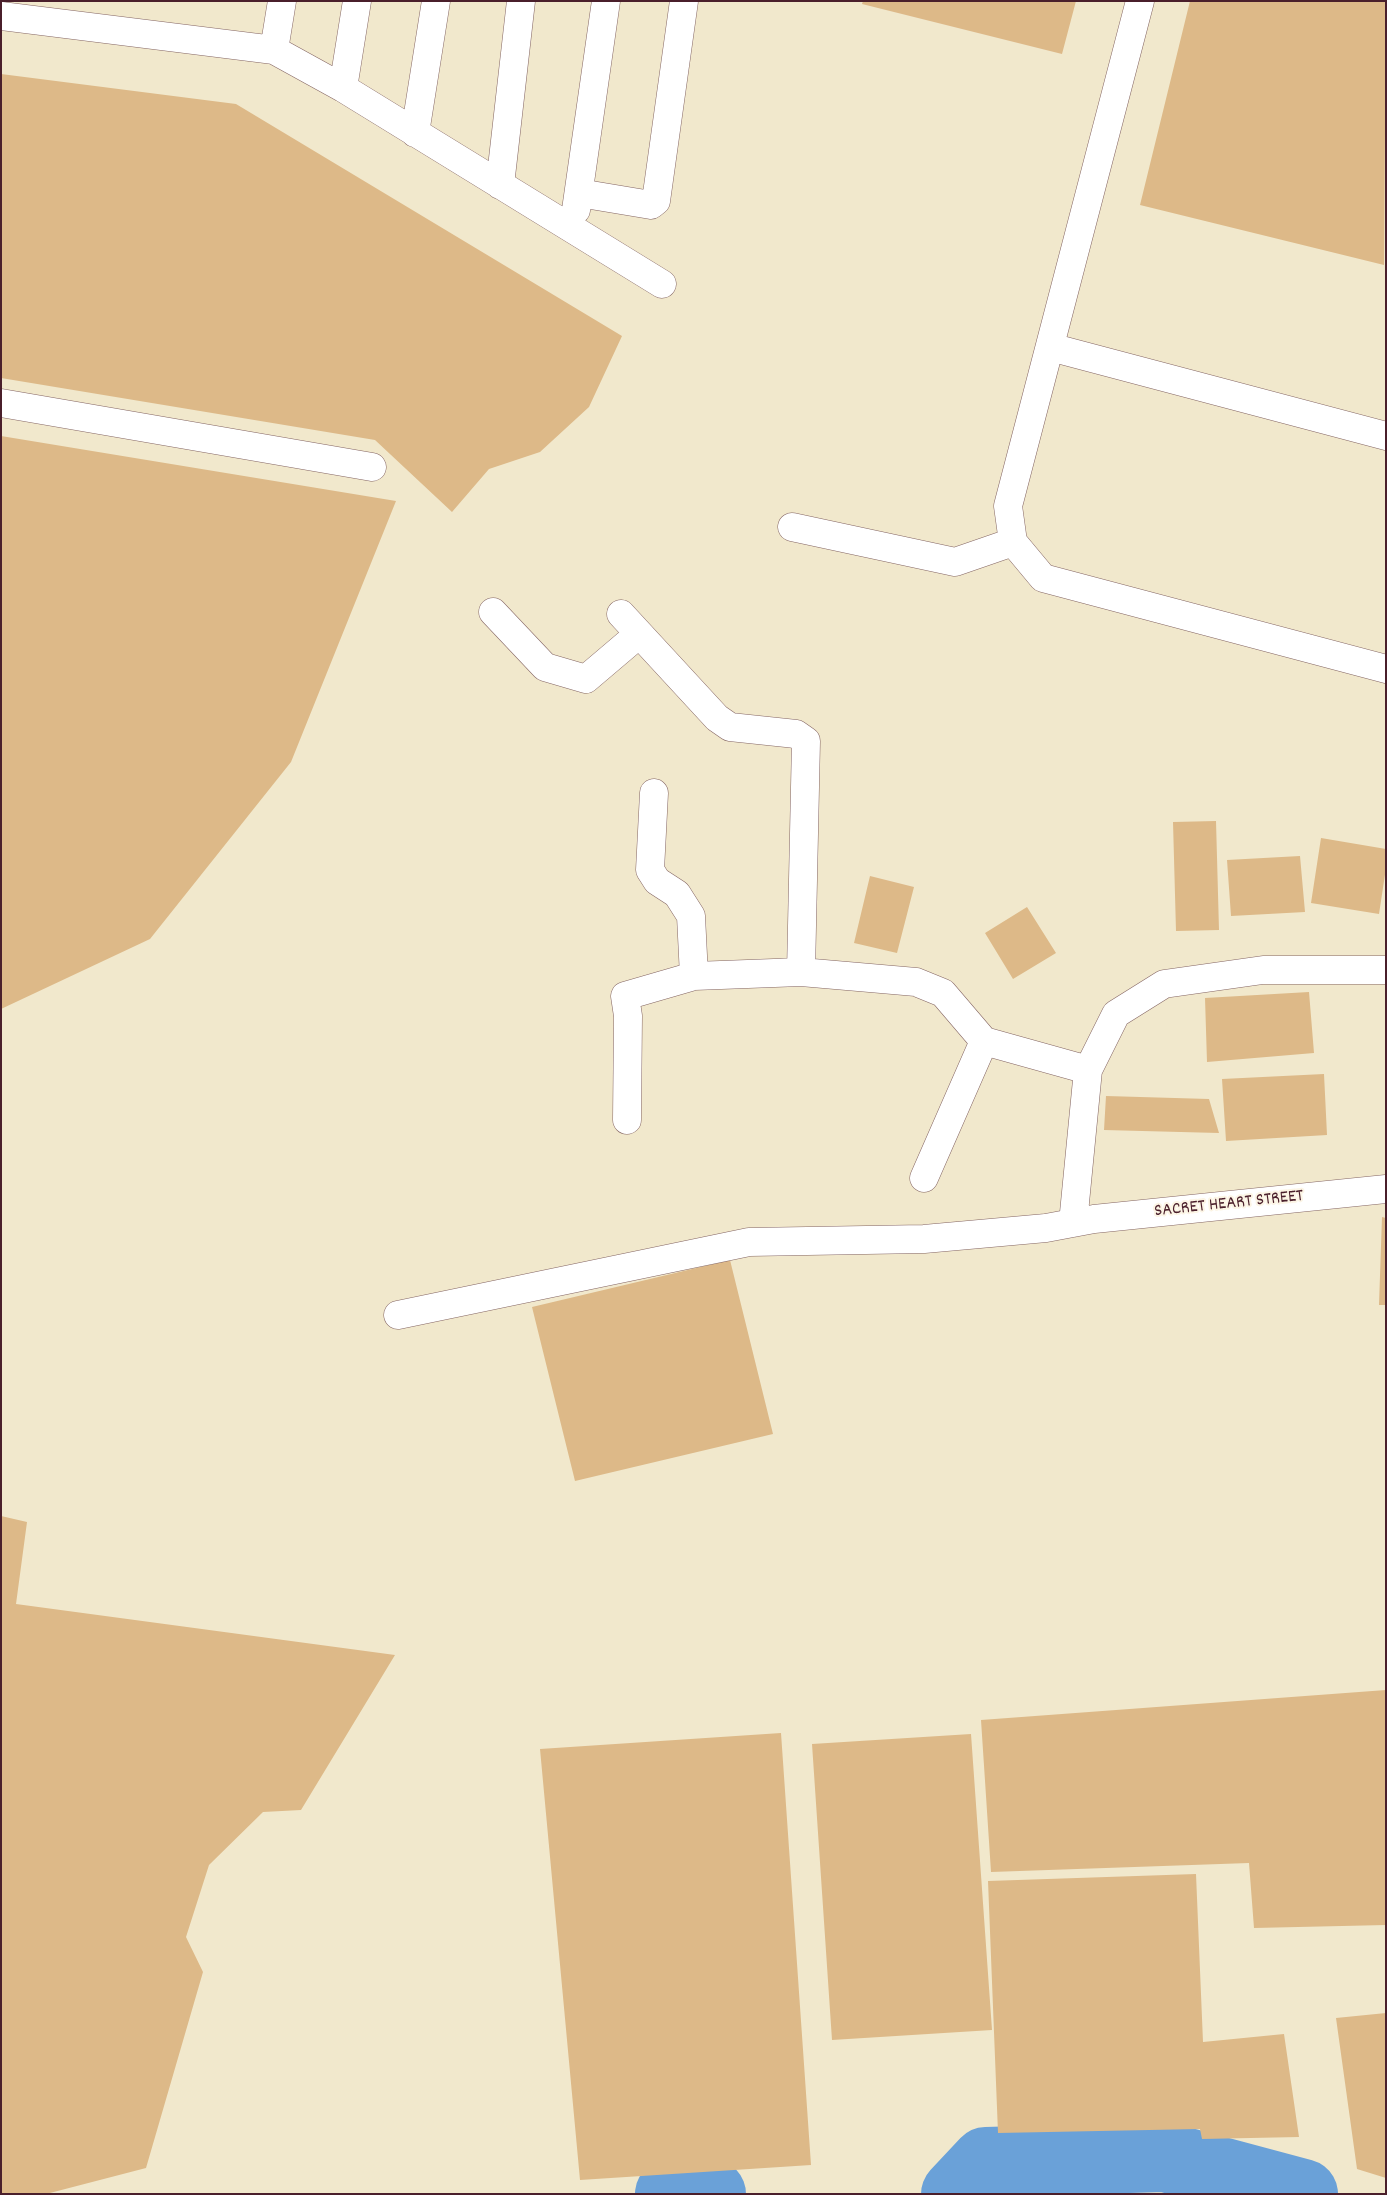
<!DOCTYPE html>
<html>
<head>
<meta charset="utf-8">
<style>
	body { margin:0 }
	#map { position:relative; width:1387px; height:2195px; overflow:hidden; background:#f1e8cc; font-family:Dekko,sans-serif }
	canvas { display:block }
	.frame { position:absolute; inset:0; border:2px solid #4a1f2b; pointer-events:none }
</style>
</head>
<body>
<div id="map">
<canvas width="1387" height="2195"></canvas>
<div class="frame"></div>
</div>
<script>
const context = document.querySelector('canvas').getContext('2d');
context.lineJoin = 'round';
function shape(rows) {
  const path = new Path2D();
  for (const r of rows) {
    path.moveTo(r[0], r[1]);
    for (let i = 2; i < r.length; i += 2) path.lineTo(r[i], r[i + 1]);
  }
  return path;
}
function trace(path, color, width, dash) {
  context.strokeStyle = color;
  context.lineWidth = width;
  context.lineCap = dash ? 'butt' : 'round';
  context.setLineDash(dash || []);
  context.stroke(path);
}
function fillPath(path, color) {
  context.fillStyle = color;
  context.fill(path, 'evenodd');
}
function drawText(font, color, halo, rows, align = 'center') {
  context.font = font + ' Dekko,sans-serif';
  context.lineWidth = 4;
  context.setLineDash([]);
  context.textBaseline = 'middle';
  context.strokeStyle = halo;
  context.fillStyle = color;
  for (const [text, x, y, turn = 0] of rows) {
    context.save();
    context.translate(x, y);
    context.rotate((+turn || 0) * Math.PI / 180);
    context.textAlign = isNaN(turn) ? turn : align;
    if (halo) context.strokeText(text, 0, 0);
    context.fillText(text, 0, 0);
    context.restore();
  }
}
const river = shape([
	[670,2194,695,2187,711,2194],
	[956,2194,986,2162,1165,2157,1303,2194]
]);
const building = shape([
	[863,1,1076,1,1062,54,862,4],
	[1190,1,1386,1,1384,265,1140,205],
	[1,74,236,104,622,336,589,407,540,452,489,469,452,512,375,440,1,378],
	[1,436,396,501,291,762,150,939,1,1009],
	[1216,821,1219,930,1176,931,1173,822],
	[1321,838,1386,849,1386,868,1379,914,1311,903],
	[1300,856,1305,912,1231,916,1227,860],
	[870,876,914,887,897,953,854,943],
	[1027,907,1056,953,1013,979,985,933],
	[1309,992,1314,1053,1207,1062,1205,998],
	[1324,1074,1327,1135,1226,1141,1222,1079],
	[1106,1096,1209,1099,1219,1133,1104,1130],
	[1382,1217,1386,1218,1386,1305,1379,1305],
	[730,1260,773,1434,575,1481,532,1307],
	[1,1516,27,1522,16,1604,395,1655,301,1810,263,1812,209,1865,186,1937,203,1972,146,2168,46,2194,1,2194],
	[1386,1690,1386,1925,1254,1928,1249,1863,991,1872,981,1720],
	[781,1733,811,2165,580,2180,540,1749],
	[971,1734,992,2030,832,2040,812,1744],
	[1196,1874,1203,2042,1284,2034,1299,2137,1202,2139,1200,2129,998,2133,988,1881],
	[1386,2013,1386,2178,1357,2169,1336,2018]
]);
const minor = shape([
	[1140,1,1008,506,1013,542,1043,578,1386,669],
	[1,16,274,50,343,88,662,284],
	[274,50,282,1],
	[343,88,357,1],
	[415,133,436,1],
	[500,185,521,1],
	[579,193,651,205,656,201,684,1],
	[576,210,606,1],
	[1050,347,1386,436],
	[1,403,372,467],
	[792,527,955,562,1013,542],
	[493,612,545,667,586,679,639,634],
	[621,614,717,718,730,727,796,734,806,741,801,972],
	[654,793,650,870,657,881,677,894,691,916,694,976],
	[627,1120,628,1016,625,996,694,976,801,972,916,982,943,993,984,1041,1088,1070],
	[924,1178,984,1041],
	[1073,1223,1088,1070,1116,1014,1164,984,1263,970,1386,970],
	[398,1315,749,1242,924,1239,1046,1228,1094,1219,1386,1189]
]);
const streetNames = [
	["SACRET HEART STREET",1229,1205,-6]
];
trace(river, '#6aa1d8', 70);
fillPath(building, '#ddb988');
trace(minor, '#846563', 29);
trace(minor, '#fff', 28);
drawText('18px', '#4a1f2b', '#fcf5e5', streetNames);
</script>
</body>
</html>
